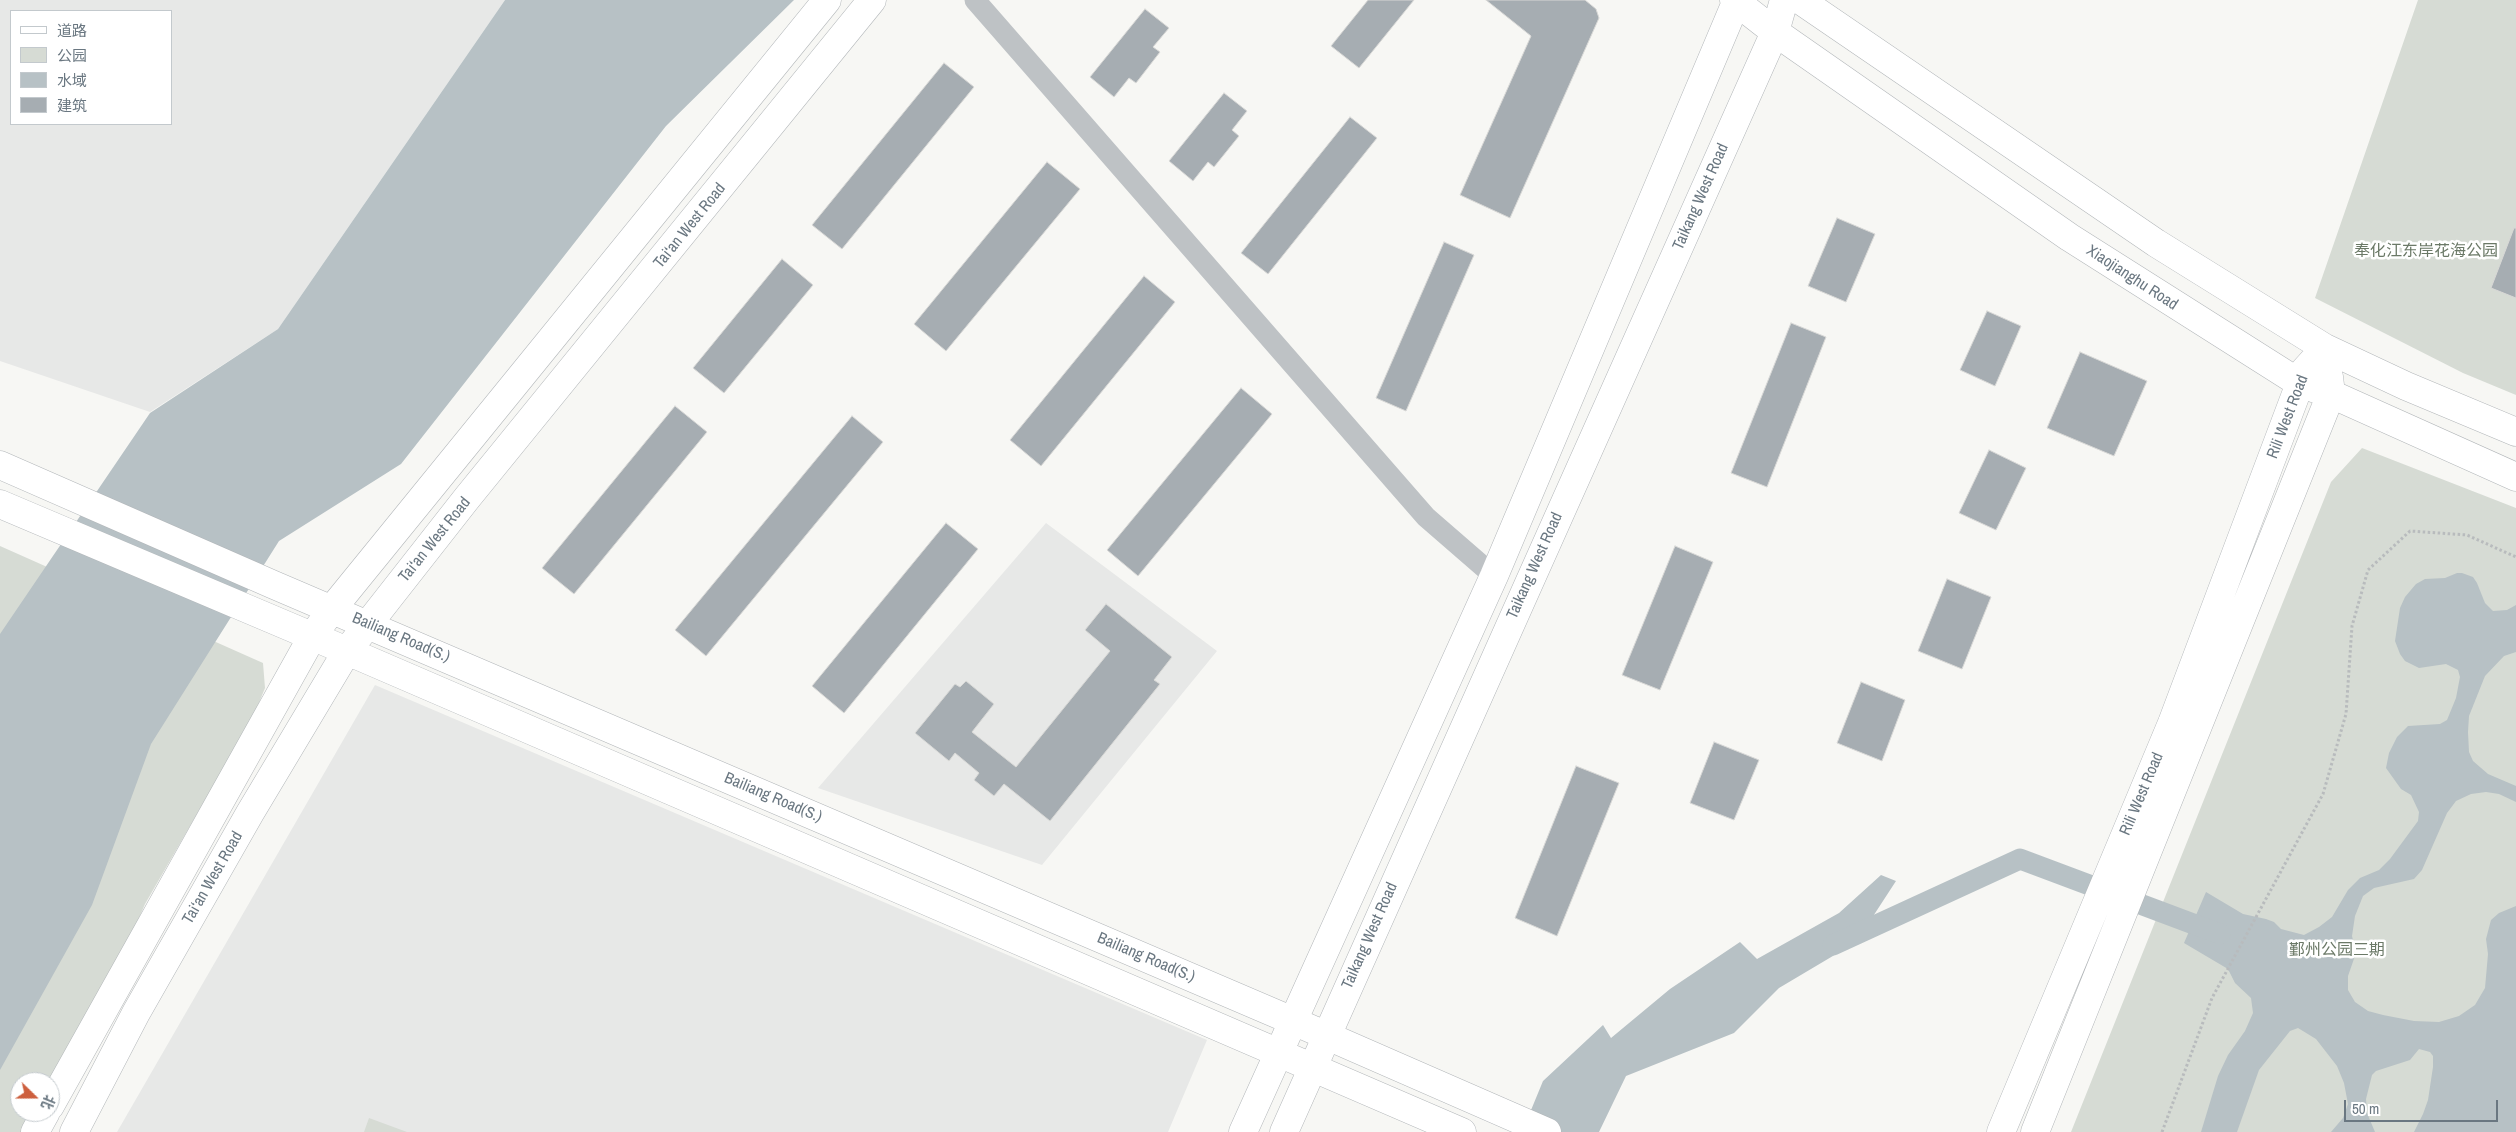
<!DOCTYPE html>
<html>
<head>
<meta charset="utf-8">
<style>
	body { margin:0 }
	#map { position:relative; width:2516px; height:1132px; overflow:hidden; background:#f7f7f4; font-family:"Archivo Narrow","Noto Sans SC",sans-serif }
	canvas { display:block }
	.legend { position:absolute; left:10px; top:10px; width:162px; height:115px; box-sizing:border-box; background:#fff; border:1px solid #c3c9cd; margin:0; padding:6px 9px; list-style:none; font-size:15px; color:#6a7781 }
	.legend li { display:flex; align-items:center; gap:10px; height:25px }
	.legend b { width:25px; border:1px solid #c3c9cd }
	.north { position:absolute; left:10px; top:1072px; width:50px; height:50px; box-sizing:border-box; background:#fff; border:1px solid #c3c9cd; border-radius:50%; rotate:112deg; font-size:14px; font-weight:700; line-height:20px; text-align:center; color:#6a7781 }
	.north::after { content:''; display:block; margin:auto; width:18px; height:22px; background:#cd5f3e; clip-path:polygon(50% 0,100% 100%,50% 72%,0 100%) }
	.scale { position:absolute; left:2344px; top:1100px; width:154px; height:22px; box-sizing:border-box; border:2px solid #6a7781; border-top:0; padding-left:6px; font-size:15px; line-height:18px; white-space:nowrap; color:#6a7781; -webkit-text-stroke:4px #fff; paint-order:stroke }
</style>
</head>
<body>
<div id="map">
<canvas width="2516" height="1132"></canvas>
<ul class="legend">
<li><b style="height:6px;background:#fff"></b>道路</li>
<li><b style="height:14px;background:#d6dbd4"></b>公园</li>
<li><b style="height:14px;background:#b7c1c5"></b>水域</li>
<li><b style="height:14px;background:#a6adb2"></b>建筑</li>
</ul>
<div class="north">北</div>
<div class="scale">50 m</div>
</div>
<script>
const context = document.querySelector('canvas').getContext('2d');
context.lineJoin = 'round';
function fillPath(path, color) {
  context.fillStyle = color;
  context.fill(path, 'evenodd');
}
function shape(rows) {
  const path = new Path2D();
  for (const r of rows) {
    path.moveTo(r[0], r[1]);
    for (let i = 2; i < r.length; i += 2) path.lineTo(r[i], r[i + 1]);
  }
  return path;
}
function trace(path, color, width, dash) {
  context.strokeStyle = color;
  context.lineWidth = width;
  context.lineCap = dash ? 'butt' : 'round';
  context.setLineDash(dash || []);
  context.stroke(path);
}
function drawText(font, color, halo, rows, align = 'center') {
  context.font = font + ' "Archivo Narrow","Noto Sans SC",sans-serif';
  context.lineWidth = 5;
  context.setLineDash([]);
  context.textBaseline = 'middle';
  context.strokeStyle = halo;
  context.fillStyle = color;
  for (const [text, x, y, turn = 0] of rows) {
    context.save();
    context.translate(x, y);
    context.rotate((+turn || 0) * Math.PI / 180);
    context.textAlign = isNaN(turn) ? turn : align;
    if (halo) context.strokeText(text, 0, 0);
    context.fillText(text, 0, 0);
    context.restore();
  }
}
const built = shape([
	[0,0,505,0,278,329,150,412,0,361],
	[11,11,171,11,171,124,11,124],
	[1046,523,1217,651,1042,865,818,788],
	[375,685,1207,1040,1168,1132,117,1132]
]);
const green = shape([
	[2418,0,2516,0,2516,395,2463,373,2315,298],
	[2362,448,2516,508,2516,1132,2071,1132,2331,482],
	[0,546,263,663,265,688,254,715,145,904,124,953,50,1082,20,1082,20,1112,40,1112,29,1132,0,1132],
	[369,1118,407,1132,364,1132]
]);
const water = shape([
	[505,0,794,0,666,126,401,464,279,541,151,744,92,905,0,1070,0,634,150,413,278,329],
	[2457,573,2462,573,2473,577,2477,583,2485,603,2493,611,2507,610,2516,605,2516,652,2504,656,2485,676,2469,716,2468,732,2469,752,2473,761,2488,774,2516,786,2516,802,2499,794,2486,792,2471,794,2456,801,2447,813,2422,870,2414,879,2374,888,2363,896,2355,916,2352,936,2356,953,2348,976,2348,990,2355,1002,2368,1011,2383,1015,2414,1021,2439,1022,2459,1016,2475,1005,2485,988,2488,954,2486,939,2491,920,2499,913,2516,906,2516,1132,2414,1132,2423,1114,2428,1100,2433,1067,2433,1056,2430,1052,2419,1049,2410,1060,2376,1071,2372,1075,2366,1099,2367,1113,2375,1132,2331,1132,2343,1118,2348,1104,2344,1083,2337,1066,2316,1039,2298,1028,2290,1031,2259,1070,2237,1132,2201,1132,2218,1076,2228,1055,2245,1031,2253,1013,2251,998,2235,983,2228,969,2184,943,2206,892,2243,914,2266,919,2274,922,2281,929,2304,935,2319,927,2332,917,2348,890,2360,878,2379,870,2390,859,2418,821,2419,812,2411,795,2401,789,2386,768,2389,753,2397,737,2408,726,2440,724,2447,720,2456,698,2460,677,2458,670,2446,664,2419,668,2405,661,2400,654,2395,641,2400,608,2405,597,2416,584,2425,579,2445,578],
	[1881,875,1896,881,1868,924,1843,950,1779,988,1734,1033,1626,1076,1599,1132,1522,1132,1543,1081,1603,1025,1611,1038,1670,989,1740,942,1757,959,1839,913]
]);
const canal = shape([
	[1833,945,2020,859,2220,934]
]);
const building = shape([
	[1368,0,1414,0,1359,68,1331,46,1368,0],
	[1486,0,1585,0,1596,9,1599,18,1510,218,1460,195,1531,36,1486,0],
	[1145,9,1169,28,1153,47,1160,52,1136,83,1129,78,1114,97,1090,77,1145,9],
	[944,63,974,87,842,249,812,225,944,63],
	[1224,93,1247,111,1232,130,1239,136,1214,167,1208,162,1193,181,1169,161,1224,93],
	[1350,117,1377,138,1268,274,1241,253,1350,117],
	[1047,162,1080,189,946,351,914,324,1047,162],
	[1837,218,1875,234,1846,302,1808,286,1837,218],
	[2514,228,2516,228,2516,298,2491,288,2514,228],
	[1444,242,1474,255,1406,411,1376,398,1444,242],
	[782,259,813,285,724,393,693,368,782,259],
	[1144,276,1175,302,1041,466,1010,440,1144,276],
	[1987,311,2021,326,1995,386,1960,370,1987,311],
	[1791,323,1826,337,1767,487,1731,473,1791,323],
	[2080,352,2147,381,2114,456,2047,428,2080,352],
	[1241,388,1272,414,1138,576,1107,550,1241,388],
	[675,406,707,432,574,594,542,568,675,406],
	[852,416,883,442,706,656,675,630,852,416],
	[1989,450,2026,468,1996,530,1959,513,1989,450],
	[946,523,978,549,844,713,812,686,946,523],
	[1675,546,1713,562,1660,690,1622,675,1675,546],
	[1947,579,1991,597,1962,669,1918,651,1947,579],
	[1106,604,1172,657,1154,680,1160,684,1050,821,1004,784,994,796,974,780,979,773,955,753,949,761,915,733,955,684,960,687,966,681,994,704,972,732,1016,767,1110,651,1085,630,1106,604],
	[1861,682,1905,700,1882,761,1837,743,1861,682],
	[1714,742,1759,760,1734,820,1690,803,1714,742],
	[1576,766,1619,783,1557,936,1515,918,1576,766]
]);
const path = shape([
	[2162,1132,2212,998,2323,794,2346,714,2352,626,2368,570,2410,531,2467,535,2516,557]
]);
const minor = shape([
	[975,0,1426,517,1494,576]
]);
const major = shape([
	[1734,0,1775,32,2069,237,2301,384,2331,394,2516,477],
	[1800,0,2156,243,2325,348,2406,386,2516,432],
	[0,465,274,585,1293,1021,1547,1132],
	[0,504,347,651,1462,1132],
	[50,1106,312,637,332,609,827,0],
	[35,1132,46,1112],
	[74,1132,136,1013,250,813,347,651,467,498,872,0],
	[1243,1132,1494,576,1737,0],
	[1284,1132,1775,32,1784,0],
	[2001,1132,2172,723,2305,370,2325,348],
	[2035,1132,2331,394,2329,377]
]);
const streetNames = [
	["Taikang West Road",1701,197,-66],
	["Tai‘an West Road",690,226,-51],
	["Xiaojianghu Road",2132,278,33],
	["Rili West Road",2288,417,-69],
	["Tai‘an West Road",435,540,-51],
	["Taikang West Road",1535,566,-66],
	["Bailiang Road(S.)",401,638,23],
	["Rili West Road",2142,794,-67],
	["Bailiang Road(S.)",773,798,23],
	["Tai‘an West Road",213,878,-60],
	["Taikang West Road",1370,936,-66],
	["Bailiang Road(S.)",1146,958,23]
];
const parkNames = [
	["奉化江东岸花海公园",2426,252],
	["鄞州公园三期",2337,951]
];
fillPath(built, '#e7e8e7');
fillPath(green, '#d6dbd4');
fillPath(water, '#b7c1c5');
trace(canal, '#b7c1c5', 21);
fillPath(building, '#a6adb2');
trace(building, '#d8d8d6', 1);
trace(major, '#b2b6b9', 29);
trace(path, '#b8bbbd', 3, [2.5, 2.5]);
trace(minor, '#bec2c5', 21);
trace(major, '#fff', 28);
drawText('16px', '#6a7781', '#fff', streetNames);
drawText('16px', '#6b7967', '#fff', parkNames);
</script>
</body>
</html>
